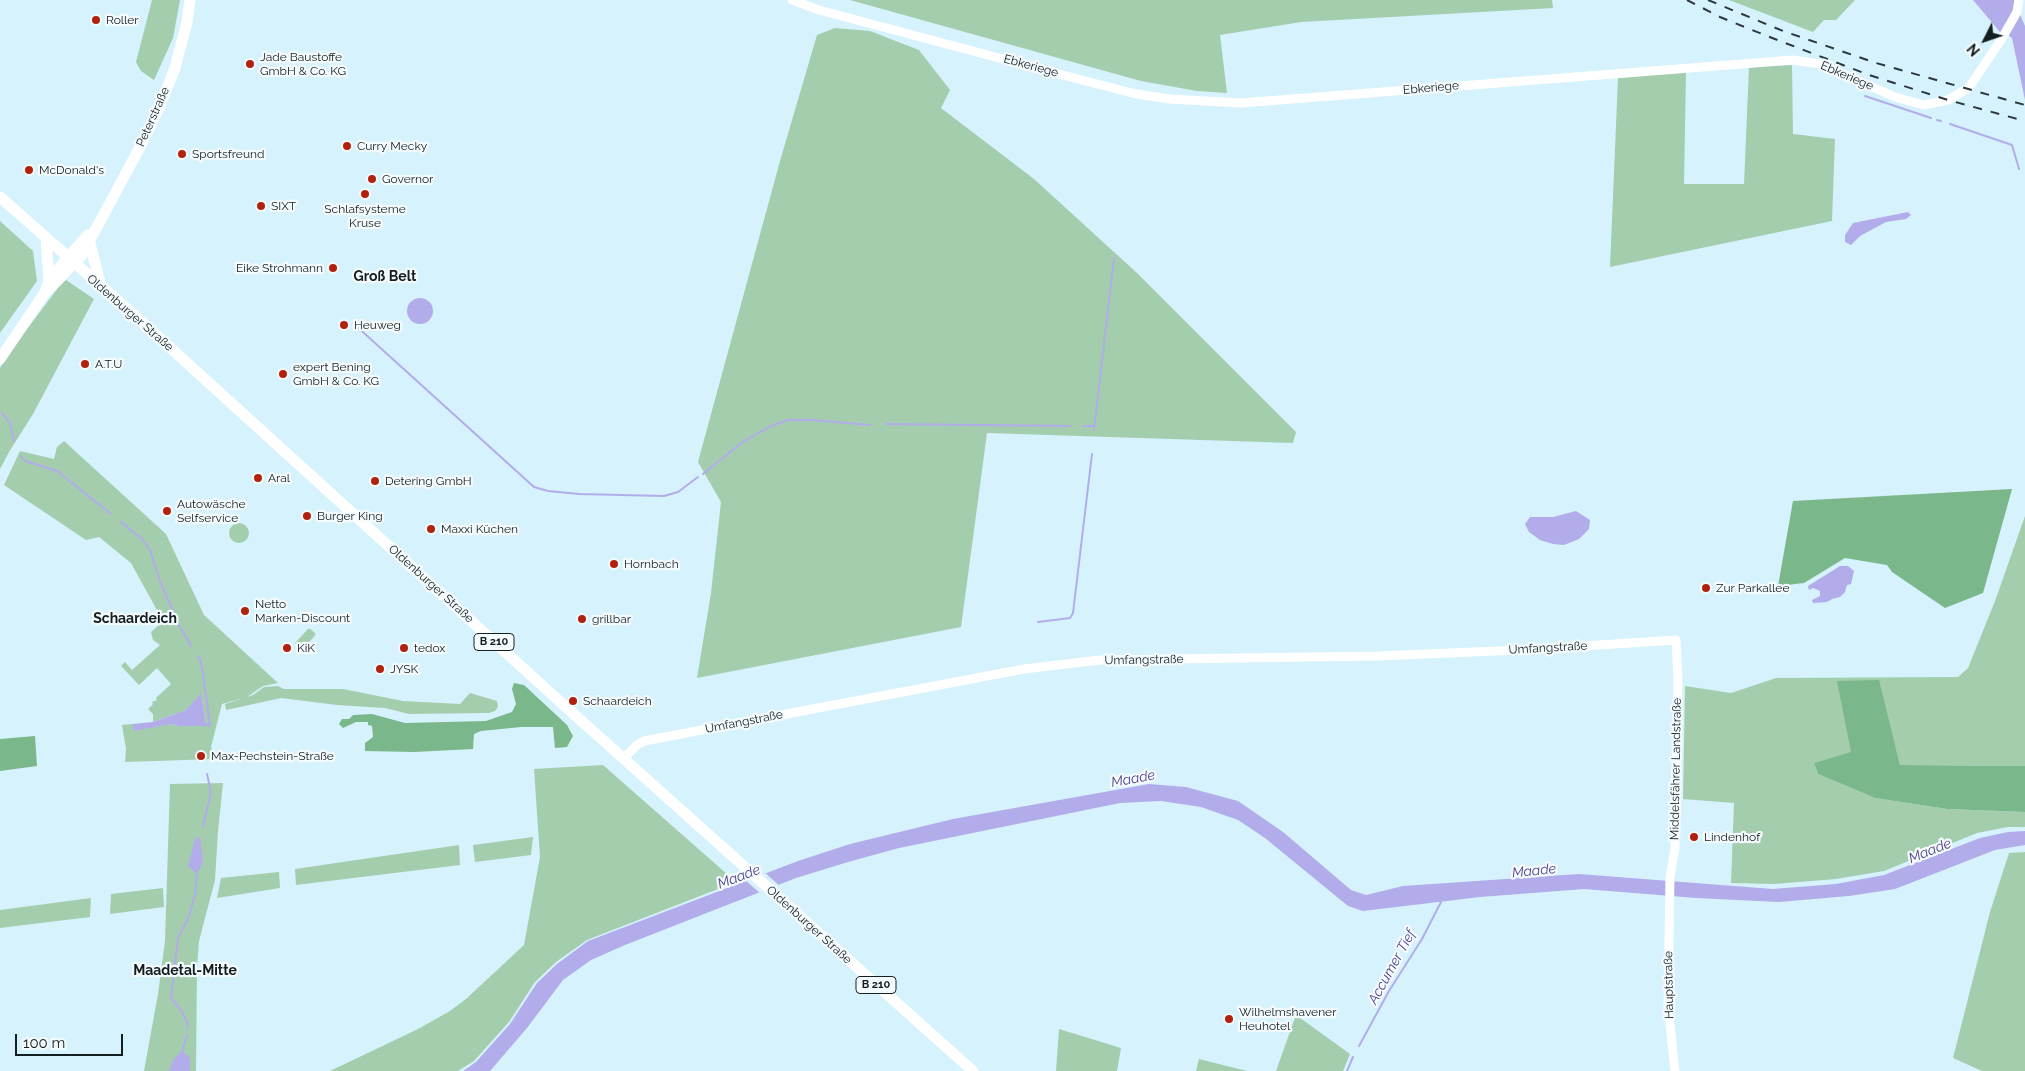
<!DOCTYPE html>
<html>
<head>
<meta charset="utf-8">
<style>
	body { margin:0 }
	#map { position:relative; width:2025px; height:1071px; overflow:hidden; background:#d6f2fc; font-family:Raleway,sans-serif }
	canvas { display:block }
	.north { position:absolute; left:1960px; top:15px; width:50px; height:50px; -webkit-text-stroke:4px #f5fbfd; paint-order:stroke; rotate:229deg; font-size:14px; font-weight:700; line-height:20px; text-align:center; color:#131e21 }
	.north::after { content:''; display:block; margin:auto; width:18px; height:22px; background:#131e21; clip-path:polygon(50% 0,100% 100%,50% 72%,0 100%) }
	.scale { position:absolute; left:15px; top:1034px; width:108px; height:22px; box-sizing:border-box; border:2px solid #131e21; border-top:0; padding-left:6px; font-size:15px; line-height:18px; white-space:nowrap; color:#131e21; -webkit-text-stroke:4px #f5fbfd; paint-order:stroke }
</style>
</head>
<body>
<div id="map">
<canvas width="2025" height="1071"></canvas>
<div class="north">N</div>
<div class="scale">100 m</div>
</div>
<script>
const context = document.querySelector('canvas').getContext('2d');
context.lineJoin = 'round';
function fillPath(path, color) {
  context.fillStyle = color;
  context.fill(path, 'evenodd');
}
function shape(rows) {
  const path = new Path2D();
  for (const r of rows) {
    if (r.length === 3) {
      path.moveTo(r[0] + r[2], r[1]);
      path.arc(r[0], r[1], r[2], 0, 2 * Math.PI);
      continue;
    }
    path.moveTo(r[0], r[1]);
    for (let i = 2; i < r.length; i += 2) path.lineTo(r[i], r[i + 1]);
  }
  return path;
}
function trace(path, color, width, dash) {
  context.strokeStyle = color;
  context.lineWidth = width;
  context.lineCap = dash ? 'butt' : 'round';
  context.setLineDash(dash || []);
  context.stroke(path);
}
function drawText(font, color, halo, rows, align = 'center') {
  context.font = font + ' Raleway,sans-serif';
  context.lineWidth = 4.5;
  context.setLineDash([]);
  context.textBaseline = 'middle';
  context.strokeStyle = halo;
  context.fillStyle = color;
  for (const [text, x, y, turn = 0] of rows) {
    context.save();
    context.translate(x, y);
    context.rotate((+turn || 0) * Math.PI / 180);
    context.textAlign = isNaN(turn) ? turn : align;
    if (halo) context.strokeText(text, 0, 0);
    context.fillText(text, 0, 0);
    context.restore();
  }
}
const green = shape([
	[152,0,180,0,173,38,154,80,141,71,136,62],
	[850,0,1552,0,1553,8,1301,22,1220,35,1227,93,1197,91,1141,81],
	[1729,0,1855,0,1836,20,1824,20,1813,32],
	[835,28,870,31,919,50,950,90,941,108,1034,179,1137,273,1296,432,1293,443,987,433,961,627,697,678,711,593,721,502,698,462,780,161,817,35],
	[1792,65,1793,134,1835,139,1832,221,1610,267,1618,78,1686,72,1684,184,1744,184,1749,67],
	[0,221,33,251,37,281,0,333],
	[66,280,94,299,33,414,9,452,0,469,0,368,18,341,58,288],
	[64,441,166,534,204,615,278,683,263,686,247,697,222,704,211,747,215,759,125,762,126,749,122,725,133,724,133,730,172,724,178,726,206,723,201,694,186,710,153,722,153,714,148,709,153,704,152,702,157,700,156,698,171,684,157,668,139,685,121,666,125,662,132,670,160,645,153,640,151,632,163,621,131,563,99,537,86,540,4,485,20,451,54,459,57,447],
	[2025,516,2025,766,1900,765,1878,680,1851,753,1814,763,1818,774,1875,798,1947,809,2025,812,2025,827,2008,827,1977,833,1884,871,1836,879,1774,884,1731,883,1734,803,1683,799,1685,686,1731,693,1776,678,1958,677,1968,668,1995,601],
	[239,533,10],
	[309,628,316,634,303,650,295,643],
	[278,686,284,689,343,689,403,701,460,704,470,693,497,701,498,707,495,711,489,713,409,714,385,708,337,705,281,698,226,710,225,704,253,695,264,687],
	[603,765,736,882,587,940,556,962,535,982,509,1022,474,1061,458,1071,330,1071,418,1029,450,1011,466,999,524,945,540,857,534,769],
	[223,783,218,831,215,880,199,941,197,967,196,1071,144,1071,158,994,165,941,170,784],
	[533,837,531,855,475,862,473,845],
	[459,845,460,865,296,885,295,869],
	[2025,852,2025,1071,1982,1071,1953,1058,1990,912,2009,853],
	[279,872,280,888,217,898,221,878],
	[163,888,164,907,110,914,111,894],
	[91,898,90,917,0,928,0,910],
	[1296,1015,1350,1054,1343,1071,1276,1071],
	[1059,1029,1121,1048,1117,1071,1056,1071],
	[1199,1059,1247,1071,1196,1071]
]);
const forest = shape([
	[2012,489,1983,593,1945,608,1892,572,1887,565,1845,558,1804,583,1778,586,1793,501],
	[1879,680,1900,765,2025,766,2025,812,1947,809,1875,798,1818,774,1814,763,1851,752,1837,681],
	[514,683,524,685,567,725,573,736,567,747,555,748,553,727,521,727,481,731,474,734,473,749,414,752,365,751,365,743,373,737,372,726,368,725,368,722,356,722,343,728,339,724,342,719,349,719,353,715,372,714,405,723,486,721,512,712,516,704,512,689],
	[35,736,37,766,0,771,0,739]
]);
const water = shape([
	[1973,0,2014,0,2025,26,2025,100,2012,38,2002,31,2000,32],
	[1908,212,1911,215,1906,219,1886,222,1860,236,1851,245,1845,242,1845,235,1853,223],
	[420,311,13],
	[1576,511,1590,520,1589,529,1579,539,1564,545,1553,544,1540,540,1529,532,1525,524,1530,517,1553,517],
	[1840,566,1848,566,1854,571,1851,584,1847,585,1845,592,1840,597,1832,599,1827,602,1813,603,1812,600,1820,596,1820,591,1813,588,1809,590,1808,586],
	[201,693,206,723,209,723,210,726,178,726,172,724,133,731,133,724,153,722,186,710],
	[1149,784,1186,787,1238,801,1283,832,1351,890,1366,895,1403,886,1579,874,1773,889,1836,884,1884,875,1980,838,2008,832,2025,831,2025,845,1995,850,1895,889,1849,896,1779,902,1696,898,1584,889,1480,897,1363,911,1348,906,1265,838,1238,820,1201,807,1161,801,1120,803,899,848,848,862,796,878,625,945,591,960,563,980,527,1028,490,1071,463,1071,476,1062,510,1024,537,983,557,964,588,941,798,861,850,844,953,819],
	[200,837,203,862,197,874,188,866,195,839],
	[182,1050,190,1058,190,1071,169,1071,173,1060]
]);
const pier = shape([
	[763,871,781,887,762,895,744,879]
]);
const stream = shape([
	[1865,96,1931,118],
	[1937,120,1941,121],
	[1950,124,2012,145,2019,169],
	[354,324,534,487,548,491,579,494,664,496,678,492,698,477],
	[2,413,10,423,14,441],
	[886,424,1070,426],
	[1083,426,1095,426],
	[1094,430,1114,258],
	[21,456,25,461,57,471,111,514],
	[703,474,744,441,771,426,788,420,812,420,870,425],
	[121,522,142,539,150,550,160,581,178,623,191,646],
	[1038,622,1070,618,1073,613,1092,454],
	[197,656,200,659,203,674,210,726],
	[203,827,211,792,207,774],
	[187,1028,188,1024,181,1010,171,998,178,938,189,916,195,895,197,872],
	[1359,1046,1389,991,1422,939,1441,902],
	[182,1051,187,1035],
	[1347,1071,1353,1057]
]);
const minor = shape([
	[792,0,819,10,1093,83,1136,94,1170,99,1241,103,1793,60,1820,64,1895,97,1924,105,1948,100,1967,89,1972,83,2001,40,2017,12,2019,0],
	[624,758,637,745,644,741,1024,669,1100,660,1379,656,1520,650,1676,640,1678,677,1675,848,1670,877,1668,1006,1675,1071]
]);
const major = shape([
	[0,197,143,323,567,708,973,1071],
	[46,238,49,282],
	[89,240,101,286],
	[44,294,82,255,140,147,159,108,175,68,187,22,190,0],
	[0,359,44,294,49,282,58,269,88,235]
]);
const rail = shape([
	[1687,0,1720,17,1767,36,1869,75,1948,100,2025,121],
	[1708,0,1783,31,1876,63,2025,105]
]);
const markers = [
	[96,20,5,"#b0220d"],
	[250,64,5,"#b0220d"],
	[347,146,5,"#b0220d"],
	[182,154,5,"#b0220d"],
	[29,170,5,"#b0220d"],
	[372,179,5,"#b0220d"],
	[365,194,5,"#b0220d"],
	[261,206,5,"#b0220d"],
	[333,268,5,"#b0220d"],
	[344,325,5,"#b0220d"],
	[85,364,5,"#b0220d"],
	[283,374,5,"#b0220d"],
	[258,478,5,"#b0220d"],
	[375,481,5,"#b0220d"],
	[167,511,5,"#b0220d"],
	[307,516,5,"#b0220d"],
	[431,529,5,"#b0220d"],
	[614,564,5,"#b0220d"],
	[1706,588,5,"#b0220d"],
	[245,611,5,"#b0220d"],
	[582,619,5,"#b0220d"],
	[287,648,5,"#b0220d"],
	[404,648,5,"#b0220d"],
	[380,669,5,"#b0220d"],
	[573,701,5,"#b0220d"],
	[201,756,5,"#b0220d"],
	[1694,837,5,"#b0220d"],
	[1229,1019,5,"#b0220d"]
];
const shields = [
	[494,642,40],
	[876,985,40]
];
const shieldNames = [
	["B 210",494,642],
	["B 210",876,985]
];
const poiNames = [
	["Roller",106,20],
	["Jade Baustoffe",260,57],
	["GmbH & Co. KG",260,71],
	["Curry Mecky",357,146],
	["Sportsfreund",192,154],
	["McDonald's",39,170],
	["Governor",382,179],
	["SIXT",271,206],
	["Schlafsysteme",365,209,"center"],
	["Kruse",365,223,"center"],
	["Eike Strohmann",323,268,"right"],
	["Heuweg",354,325],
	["A.T.U",95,364],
	["expert Bening",293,367],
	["GmbH & Co. KG",293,381],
	["Aral",268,478],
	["Detering GmbH",385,481],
	["Autowäsche",177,504],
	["Selfservice",177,518],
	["Burger King",317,516],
	["Maxxi Küchen",441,529],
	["Hornbach",624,564],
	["Zur Parkallee",1716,588],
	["Netto",255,604],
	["Marken-Discount",255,618],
	["grillbar",592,619],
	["KiK",297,648],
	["tedox",414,648],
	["JYSK",390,669],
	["Schaardeich",583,701],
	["Max-Pechstein-Straße",211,756],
	["Lindenhof",1704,837],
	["Wilhelmshavener",1239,1012],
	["Heuhotel",1239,1026]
];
const streetNames = [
	["Ebkeriege",1031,66,15],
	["Ebkeriege",1847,76,23],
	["Ebkeriege",1431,88,-5],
	["Peterstraße",153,117,-66],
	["Oldenburger Straße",130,313,41],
	["Oldenburger Straße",431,584,42],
	["Umfangstraße",1548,648,-3],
	["Umfangstraße",1144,660,-1],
	["Umfangstraße",744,722,-11],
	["Middelsfährer Landstraße",1676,769,-89],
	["Oldenburger Straße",809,925,42],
	["Hauptstraße",1669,985,-91]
];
const neighbourhoodNames = [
	["Groß Belt",385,277],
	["Schaardeich",135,619],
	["Maadetal-Mitte",185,971]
];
const waterNames = [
	["Maade",1133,779,-10],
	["Maade",1930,851,-22],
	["Maade",1534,871,-6],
	["Maade",739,877,-21],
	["Accumer Tief",1392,967,-61]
];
fillPath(green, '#a4cdae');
fillPath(forest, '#7ab78b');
fillPath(water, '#b2aceb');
fillPath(pier, '#d6f2fc');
trace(stream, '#b2aceb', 2);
trace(minor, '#fff', 9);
trace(major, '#fff', 11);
trace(rail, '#2b383c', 2, [9, 9]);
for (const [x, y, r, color] of markers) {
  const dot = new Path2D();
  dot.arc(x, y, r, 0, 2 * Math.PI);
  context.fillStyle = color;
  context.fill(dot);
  trace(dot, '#f5fbfd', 2);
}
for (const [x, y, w] of shields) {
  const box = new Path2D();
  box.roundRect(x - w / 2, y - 8.5, w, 17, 4);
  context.fillStyle = '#f5fbfd';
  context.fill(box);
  trace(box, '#131e21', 1);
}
drawText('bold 11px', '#131e21', null, shieldNames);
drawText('12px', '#131e21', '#f5fbfd', poiNames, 'left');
drawText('12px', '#131e21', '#f5fbfd', streetNames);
drawText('bold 14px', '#131e21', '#f5fbfd', neighbourhoodNames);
drawText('italic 14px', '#4e408c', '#f5fbfd', waterNames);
</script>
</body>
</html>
